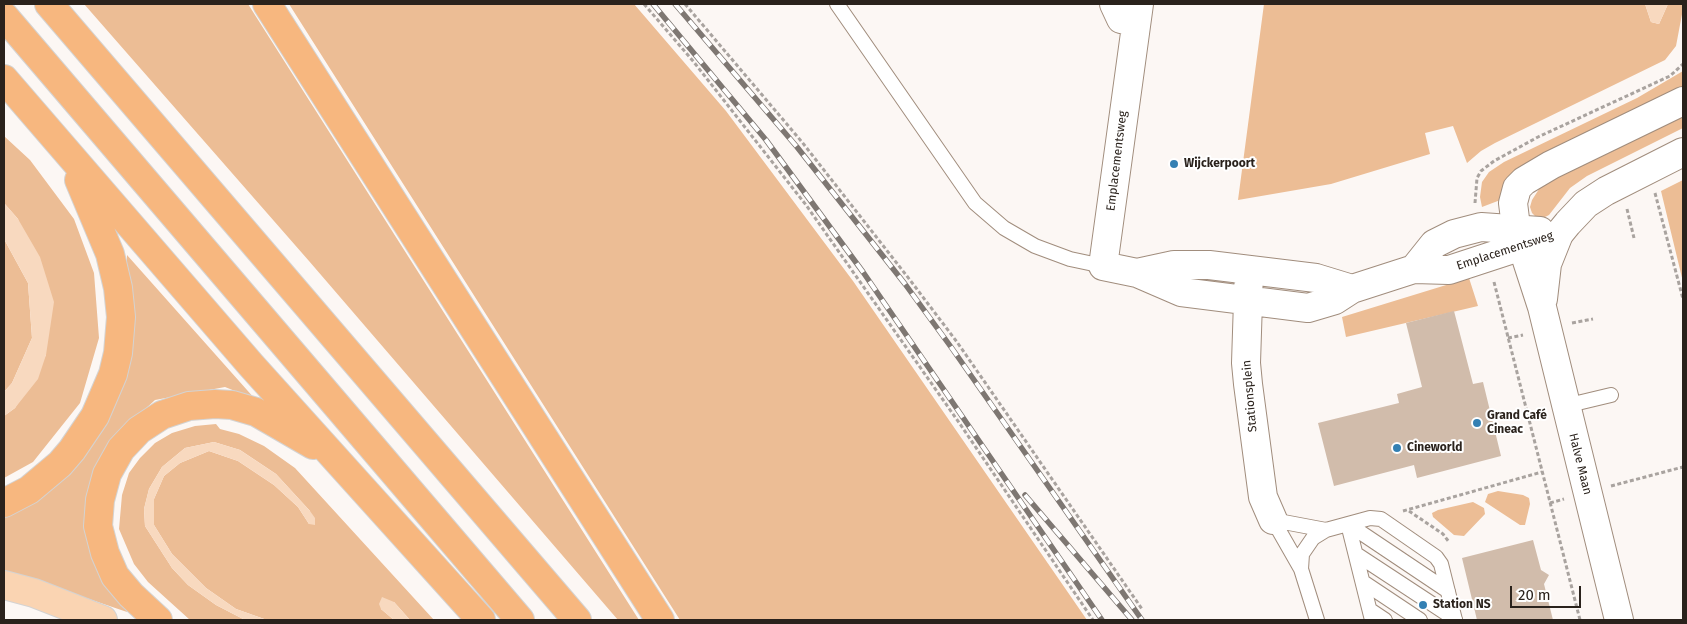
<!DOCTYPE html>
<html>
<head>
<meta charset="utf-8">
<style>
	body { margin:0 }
	#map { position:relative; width:1687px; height:624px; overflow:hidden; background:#fcf7f4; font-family:"Fira Sans",sans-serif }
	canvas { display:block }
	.frame { position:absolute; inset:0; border:5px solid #2a221c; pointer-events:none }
	.scale { position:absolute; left:1510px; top:586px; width:71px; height:22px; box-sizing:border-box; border:2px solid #2a221c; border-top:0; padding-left:6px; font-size:15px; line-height:18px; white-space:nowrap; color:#2a221c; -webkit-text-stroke:4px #fff; paint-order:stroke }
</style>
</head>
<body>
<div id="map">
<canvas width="1687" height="624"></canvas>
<div class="frame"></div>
<div class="scale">20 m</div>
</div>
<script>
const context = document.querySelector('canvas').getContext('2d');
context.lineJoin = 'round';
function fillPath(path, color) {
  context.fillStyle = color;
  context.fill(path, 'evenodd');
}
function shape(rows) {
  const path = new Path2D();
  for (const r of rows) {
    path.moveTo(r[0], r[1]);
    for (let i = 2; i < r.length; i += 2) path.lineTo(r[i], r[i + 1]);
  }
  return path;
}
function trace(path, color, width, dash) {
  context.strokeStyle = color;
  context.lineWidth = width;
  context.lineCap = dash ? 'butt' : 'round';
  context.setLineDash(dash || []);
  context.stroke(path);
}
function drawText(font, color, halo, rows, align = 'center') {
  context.font = font + ' "Fira Sans",sans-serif';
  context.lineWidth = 4;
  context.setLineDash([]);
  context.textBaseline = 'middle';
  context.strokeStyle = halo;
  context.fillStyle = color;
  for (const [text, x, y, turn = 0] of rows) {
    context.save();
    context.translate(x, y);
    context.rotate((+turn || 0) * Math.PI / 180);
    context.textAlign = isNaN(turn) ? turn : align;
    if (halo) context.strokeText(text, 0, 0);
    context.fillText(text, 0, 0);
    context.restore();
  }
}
const green = shape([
	[84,4,248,4,639,620,618,620,309,261],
	[289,4,634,4,726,111,853,281,1087,620,680,620],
	[1264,4,1645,4,1651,22,1659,24,1668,4,1683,4,1683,9,1676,46,1665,60,1495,143,1481,151,1467,163,1453,126,1425,133,1430,154,1331,184,1238,200],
	[1683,71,1683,92,1503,199,1482,207,1480,197,1482,182,1489,172,1504,162,1637,98],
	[1683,110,1683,128,1587,176,1570,188,1549,215,1543,218,1536,217,1532,213,1530,207,1532,200,1541,186],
	[4,136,30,160,74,219,94,273,99,338,80,403,33,462,4,478,4,416,15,408,46,355,18,219,4,203],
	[1683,180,1683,282,1661,191],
	[4,239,28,283,32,338,12,383,4,392],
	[127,255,255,399,225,387,155,400,113,439,97,474,127,612,4,570,4,512,77,454,124,317],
	[1469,278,1478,306,1346,337,1342,317],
	[216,424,220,429,239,434,264,446,295,468,434,620,410,620,394,602,381,609,394,620,267,620,236,609,206,588,172,554,154,525,154,499,164,476,180,463,209,451,238,461,274,485,298,507,309,524,310,511,276,474,240,450,214,442,185,448,162,467,149,489,144,509,145,526,172,568,188,585,216,605,245,620,190,620,148,582,134,564,119,529,122,495,129,473,140,458,155,443,172,433,195,426],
	[1498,491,1523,495,1529,498,1530,504,1525,525,1520,525,1485,502,1488,494],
	[1473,502,1484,508,1485,514,1464,536,1454,535,1433,517,1432,513,1438,510]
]);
const water = shape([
	[1645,4,1668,4,1659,24,1651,22],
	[4,203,18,219,40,257,54,302,46,355,38,379,15,408,4,416,4,392,12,383,32,338,28,283,4,239],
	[214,442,240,450,276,474,310,511,315,518,315,525,309,524,298,507,274,485,238,461,209,451,180,463,164,476,154,499,154,525,172,554,206,588,236,609,267,620,245,620,216,605,188,585,172,568,145,526,144,509,149,489,162,467,185,448],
	[382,597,394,602,410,620,394,620,381,609,379,604]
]);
const building = shape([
	[1454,311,1473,384,1483,382,1501,456,1417,478,1414,465,1334,486,1318,423,1399,403,1397,394,1422,387,1406,323],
	[1533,540,1541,570,1549,575,1544,584,1553,620,1477,620,1462,558]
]);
const path = shape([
	[644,4,693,61,806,205,960,424,1093,620],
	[685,4,802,142,910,280,957,342,1142,609],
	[1655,193,1683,299],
	[1475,203,1477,178,1481,171,1494,161,1538,137,1670,76,1683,64],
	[1627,209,1634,238],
	[1494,282,1580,620],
	[1572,323,1593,319],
	[1508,338,1523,335],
	[1611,486,1683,467],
	[1550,503,1564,499],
	[1403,511,1542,472],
	[1409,511,1443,534,1449,542]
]);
const service = shape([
	[837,4,975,203,1004,228,1035,246,1070,259,1103,266],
	[1565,406,1611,395],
	[1273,520,1301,569,1317,620],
	[1273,520,1326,530],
	[1348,524,1448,591],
	[1348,524,1372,620],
	[1356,554,1455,619],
	[1301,569,1302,554,1313,538,1326,530,1370,518,1381,519,1436,557,1441,564,1455,620],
	[1363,582,1420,620],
	[1370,610,1385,620]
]);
const minor = shape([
	[1114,4,1121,19,1136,22],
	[1139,4,1103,266,1137,273,1181,292,1308,308,1335,300,1352,289,1414,269,1449,270,1559,234],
	[1414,269,1434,244,1454,234,1481,227,1540,231],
	[1249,270,1246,363,1248,384,1263,497,1273,520],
	[1137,273,1174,265,1209,265,1316,278,1352,289]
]);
const secondary = shape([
	[1543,299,1547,264,1559,234,1568,223,1586,204,1606,191,1683,152],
	[1619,620,1542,307,1516,227,1513,203,1517,188,1524,181,1551,165,1683,101]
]);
const primary = shape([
	[4,585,34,593,103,620]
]);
const motorway = shape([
	[49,4,577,620],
	[267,4,660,620],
	[4,16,520,620],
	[4,79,251,365,481,620],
	[4,503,29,490,60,464,72,450,95,416,113,374,118,353,121,317,118,288,110,254,79,180],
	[158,620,131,595,115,576,105,553,98,526,100,500,107,474,121,449,139,430,162,415,189,406,215,404,232,405,256,412,313,445]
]);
const rail = shape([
	[653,4,766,140,863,272,1102,620],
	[675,4,797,147,905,284,951,347,1142,620],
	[1025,495,1132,620]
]);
const markers = [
	[1174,164,5,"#3480b3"],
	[1477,423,5,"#3480b3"],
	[1397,448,5,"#3480b3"],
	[1423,605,5,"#3480b3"]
];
const streetNames = [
	["Emplacementsweg",1117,161,-83],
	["Emplacementsweg",1505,251,-18],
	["Stationsplein",1250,396,-95],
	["Halve Maan",1580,464,76]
];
const poiNames = [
	["Wijckerpoort",1184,164],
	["Grand Café",1487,416],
	["Cineac",1487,430],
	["Cineworld",1407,448],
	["Station NS",1433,605]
];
fillPath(green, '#ecbd95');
fillPath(water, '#f8d9bf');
fillPath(building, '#d1bcab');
trace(service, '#a18d7d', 16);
trace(minor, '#a18d7d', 30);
trace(secondary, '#a18d7d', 30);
trace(primary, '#d4d3d2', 30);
trace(motorway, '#d4d3d2', 30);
trace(path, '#a9a39f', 3, [4, 2.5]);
trace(service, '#fff', 14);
trace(minor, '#fff', 28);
trace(secondary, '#fff', 28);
trace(primary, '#fad4b2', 28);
trace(motorway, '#f7b77f', 28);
trace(rail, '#7e7772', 5.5);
trace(rail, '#fff', 4, [11]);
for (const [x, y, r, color] of markers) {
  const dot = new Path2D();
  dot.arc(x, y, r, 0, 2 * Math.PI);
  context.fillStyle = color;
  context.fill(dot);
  trace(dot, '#fff', 2);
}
drawText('12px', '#2a221c', '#fff', streetNames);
drawText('bold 12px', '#2a221c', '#fff', poiNames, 'left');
</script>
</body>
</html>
